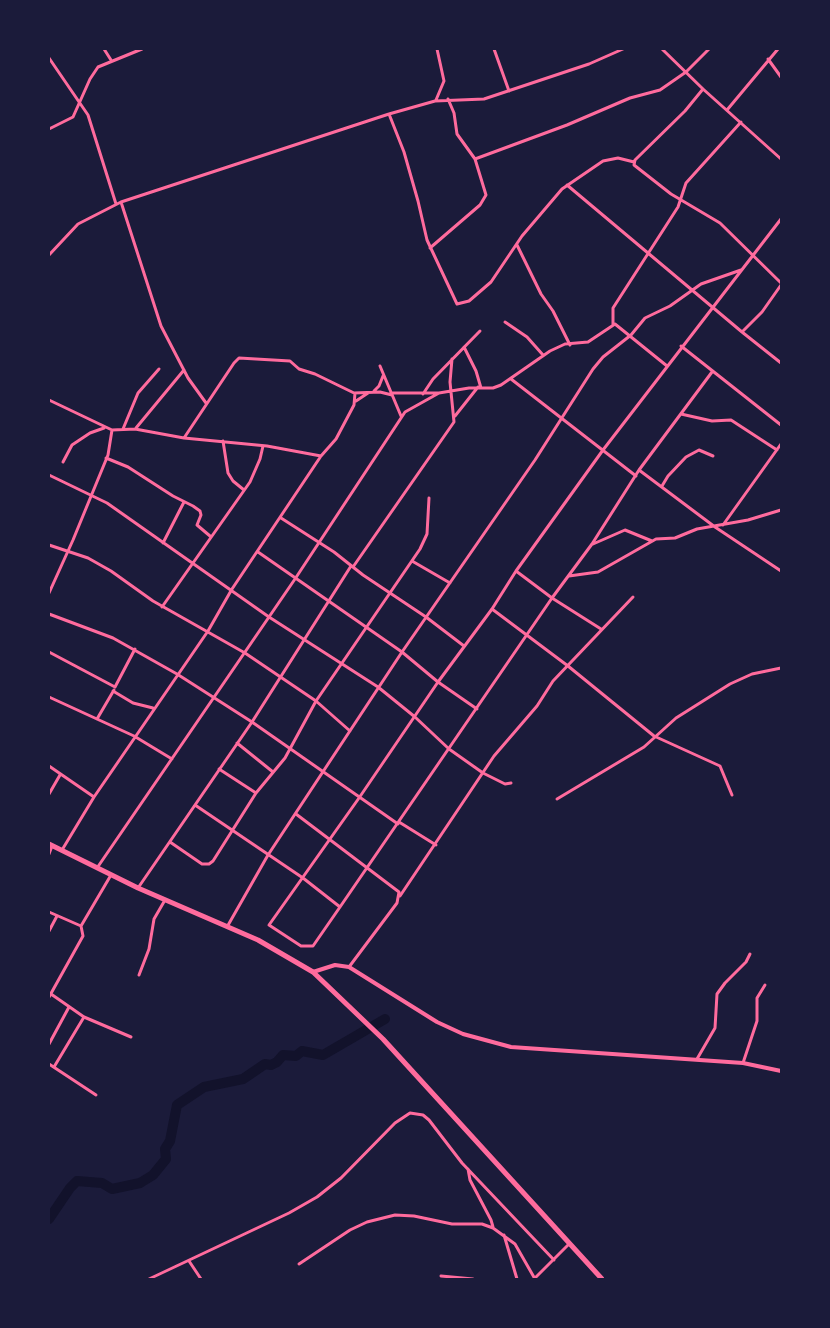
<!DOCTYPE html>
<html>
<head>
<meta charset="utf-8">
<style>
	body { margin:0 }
	#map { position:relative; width:830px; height:1328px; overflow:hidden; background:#1b1b3a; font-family:Lato,sans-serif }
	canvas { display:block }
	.frame { position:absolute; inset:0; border:50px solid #1b1b3a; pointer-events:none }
</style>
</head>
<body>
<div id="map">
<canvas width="830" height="1328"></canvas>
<div class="frame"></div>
</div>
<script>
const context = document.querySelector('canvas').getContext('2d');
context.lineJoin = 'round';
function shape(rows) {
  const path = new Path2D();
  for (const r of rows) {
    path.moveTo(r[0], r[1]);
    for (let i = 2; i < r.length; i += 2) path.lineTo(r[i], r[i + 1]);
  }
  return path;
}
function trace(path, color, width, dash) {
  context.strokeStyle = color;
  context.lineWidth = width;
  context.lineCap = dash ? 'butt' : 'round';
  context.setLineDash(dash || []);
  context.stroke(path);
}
const river = shape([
	[49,1219,70,1188,77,1181,102,1183,112,1189,140,1183,153,1175,166,1159,165,1149,170,1141,177,1105,204,1087,243,1079,265,1064,271,1065,277,1062,283,1055,296,1056,302,1051,323,1055,385,1019]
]);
const minor = shape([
	[104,49,111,60],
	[494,49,509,91],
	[662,49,703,89,781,159],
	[49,58,88,115,116,204],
	[768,59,781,77],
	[703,89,685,111,635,160,634,165,671,194,720,223,781,283],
	[436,100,444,81,437,49],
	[727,110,778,49],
	[389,114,404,152,418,201,427,240,457,304,469,301,491,282,522,236,562,189,603,161,618,158,634,162],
	[49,129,73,117,90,79,98,67,142,49],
	[475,159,567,125,630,98,660,90,686,72,709,49],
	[567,185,742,332,781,363],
	[121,202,161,326,188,378,206,403],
	[517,245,541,294,553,311,570,345],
	[430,248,480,205,486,195,475,159,457,134,454,113,448,99],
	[49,255,78,224,121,202,389,114,435,101,484,99,589,64,623,49],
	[505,322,527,337,543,355],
	[613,324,613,308,678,207,686,183,741,122],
	[742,332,762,312,781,285],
	[681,346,781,425],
	[464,347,476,371,481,388],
	[380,366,401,416],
	[511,379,636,476],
	[374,391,379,386,383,376],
	[391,393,439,393],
	[423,394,433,379,480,331],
	[49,400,112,430,135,429,184,438,267,446,321,456],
	[356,401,368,393],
	[681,414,712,421,731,420,777,450],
	[455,416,478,387],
	[136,428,184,370],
	[123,429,138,393,159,369],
	[184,438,234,363,239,358,290,361,299,369,315,374,354,393,380,392,392,395],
	[223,441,228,473,233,481,244,490],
	[106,458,128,467,173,496,193,506,200,511,201,515,197,525,210,536],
	[63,462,72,445,90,433,104,428],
	[639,470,715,527,781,571],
	[49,475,107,503,269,617,378,687,415,717,449,749,483,773,505,784,511,783],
	[662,486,668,476,686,457,699,450,713,456],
	[281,518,334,552,363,575,426,617,464,646],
	[723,525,781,444],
	[163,543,184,502],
	[593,544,625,530,652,541],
	[49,545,88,558,111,571,153,601,245,653,316,701,350,731],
	[258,552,402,652,438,682,477,709],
	[412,561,450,583],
	[353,567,454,422,450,382,452,359],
	[516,571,552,598,340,907,313,946,301,946,269,925,359,798,438,682,492,609,516,571,603,450,781,219],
	[569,576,598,572,656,539,675,538,697,529,748,520,781,510],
	[49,593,73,540,108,455,112,430],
	[162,607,250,482,260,459,263,446],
	[492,609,568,666,654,736,720,766,732,795],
	[49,614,113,638,177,674,252,722,398,824],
	[601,629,552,598,592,544,639,470,712,372],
	[49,652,115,687,135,649],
	[113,691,133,703,153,708],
	[49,697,134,736,172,759],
	[97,719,114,690],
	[237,743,273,772],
	[49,766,94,797,208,631,232,589,321,456,336,439,354,405,355,393],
	[219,769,256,793],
	[49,794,60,775],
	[557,799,644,747,676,718,730,684,752,674,781,668],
	[195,805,303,878,340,907],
	[296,814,399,892,397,903,349,967],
	[399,822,436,845],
	[170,842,202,864,209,864,213,861,256,793,285,758,316,701,420,549,427,534,429,498],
	[62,850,94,797],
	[49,854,52,846],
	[97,868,295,579,405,412,439,393,469,388,493,388,501,385,550,351,565,344,588,342,615,324,667,366],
	[138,888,252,722,351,566],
	[400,896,494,756,537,706,553,681,633,597],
	[49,912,81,926,83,936,49,997],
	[81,926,111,875],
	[227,927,268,855,402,652,535,460,593,369,603,357,631,335,645,318,670,306,701,284,741,270],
	[49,931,57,916],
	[139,975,149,949,154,919,165,900],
	[51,994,84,1017,131,1037],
	[49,1044,69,1007],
	[697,1059,715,1028,717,994,725,983,746,962,750,954],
	[743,1063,757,1021,757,998,765,985],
	[49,1064,96,1095],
	[54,1067,84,1017],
	[468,1169,470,1180,491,1220,493,1227],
	[504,1235,517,1279],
	[189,1261,201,1279],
	[299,1264,350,1230,367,1222,395,1215,414,1216,452,1224,482,1224,493,1228,515,1244,535,1279],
	[441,1276,473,1279],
	[149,1279,289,1213,317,1197,341,1178,395,1123,410,1113,423,1115,429,1120,462,1163,554,1260],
	[534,1279,569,1244]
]);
const secondary = shape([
	[313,972,335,965,349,967,437,1022,463,1034,511,1047,743,1063,781,1071]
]);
const trunk = shape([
	[49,844,138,888,258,940,313,972,383,1039,602,1279]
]);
trace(river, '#12122b', 10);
trace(minor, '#ff6b9d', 3);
trace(secondary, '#ff6b9d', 4);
trace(trunk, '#ff6b9d', 5);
</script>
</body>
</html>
